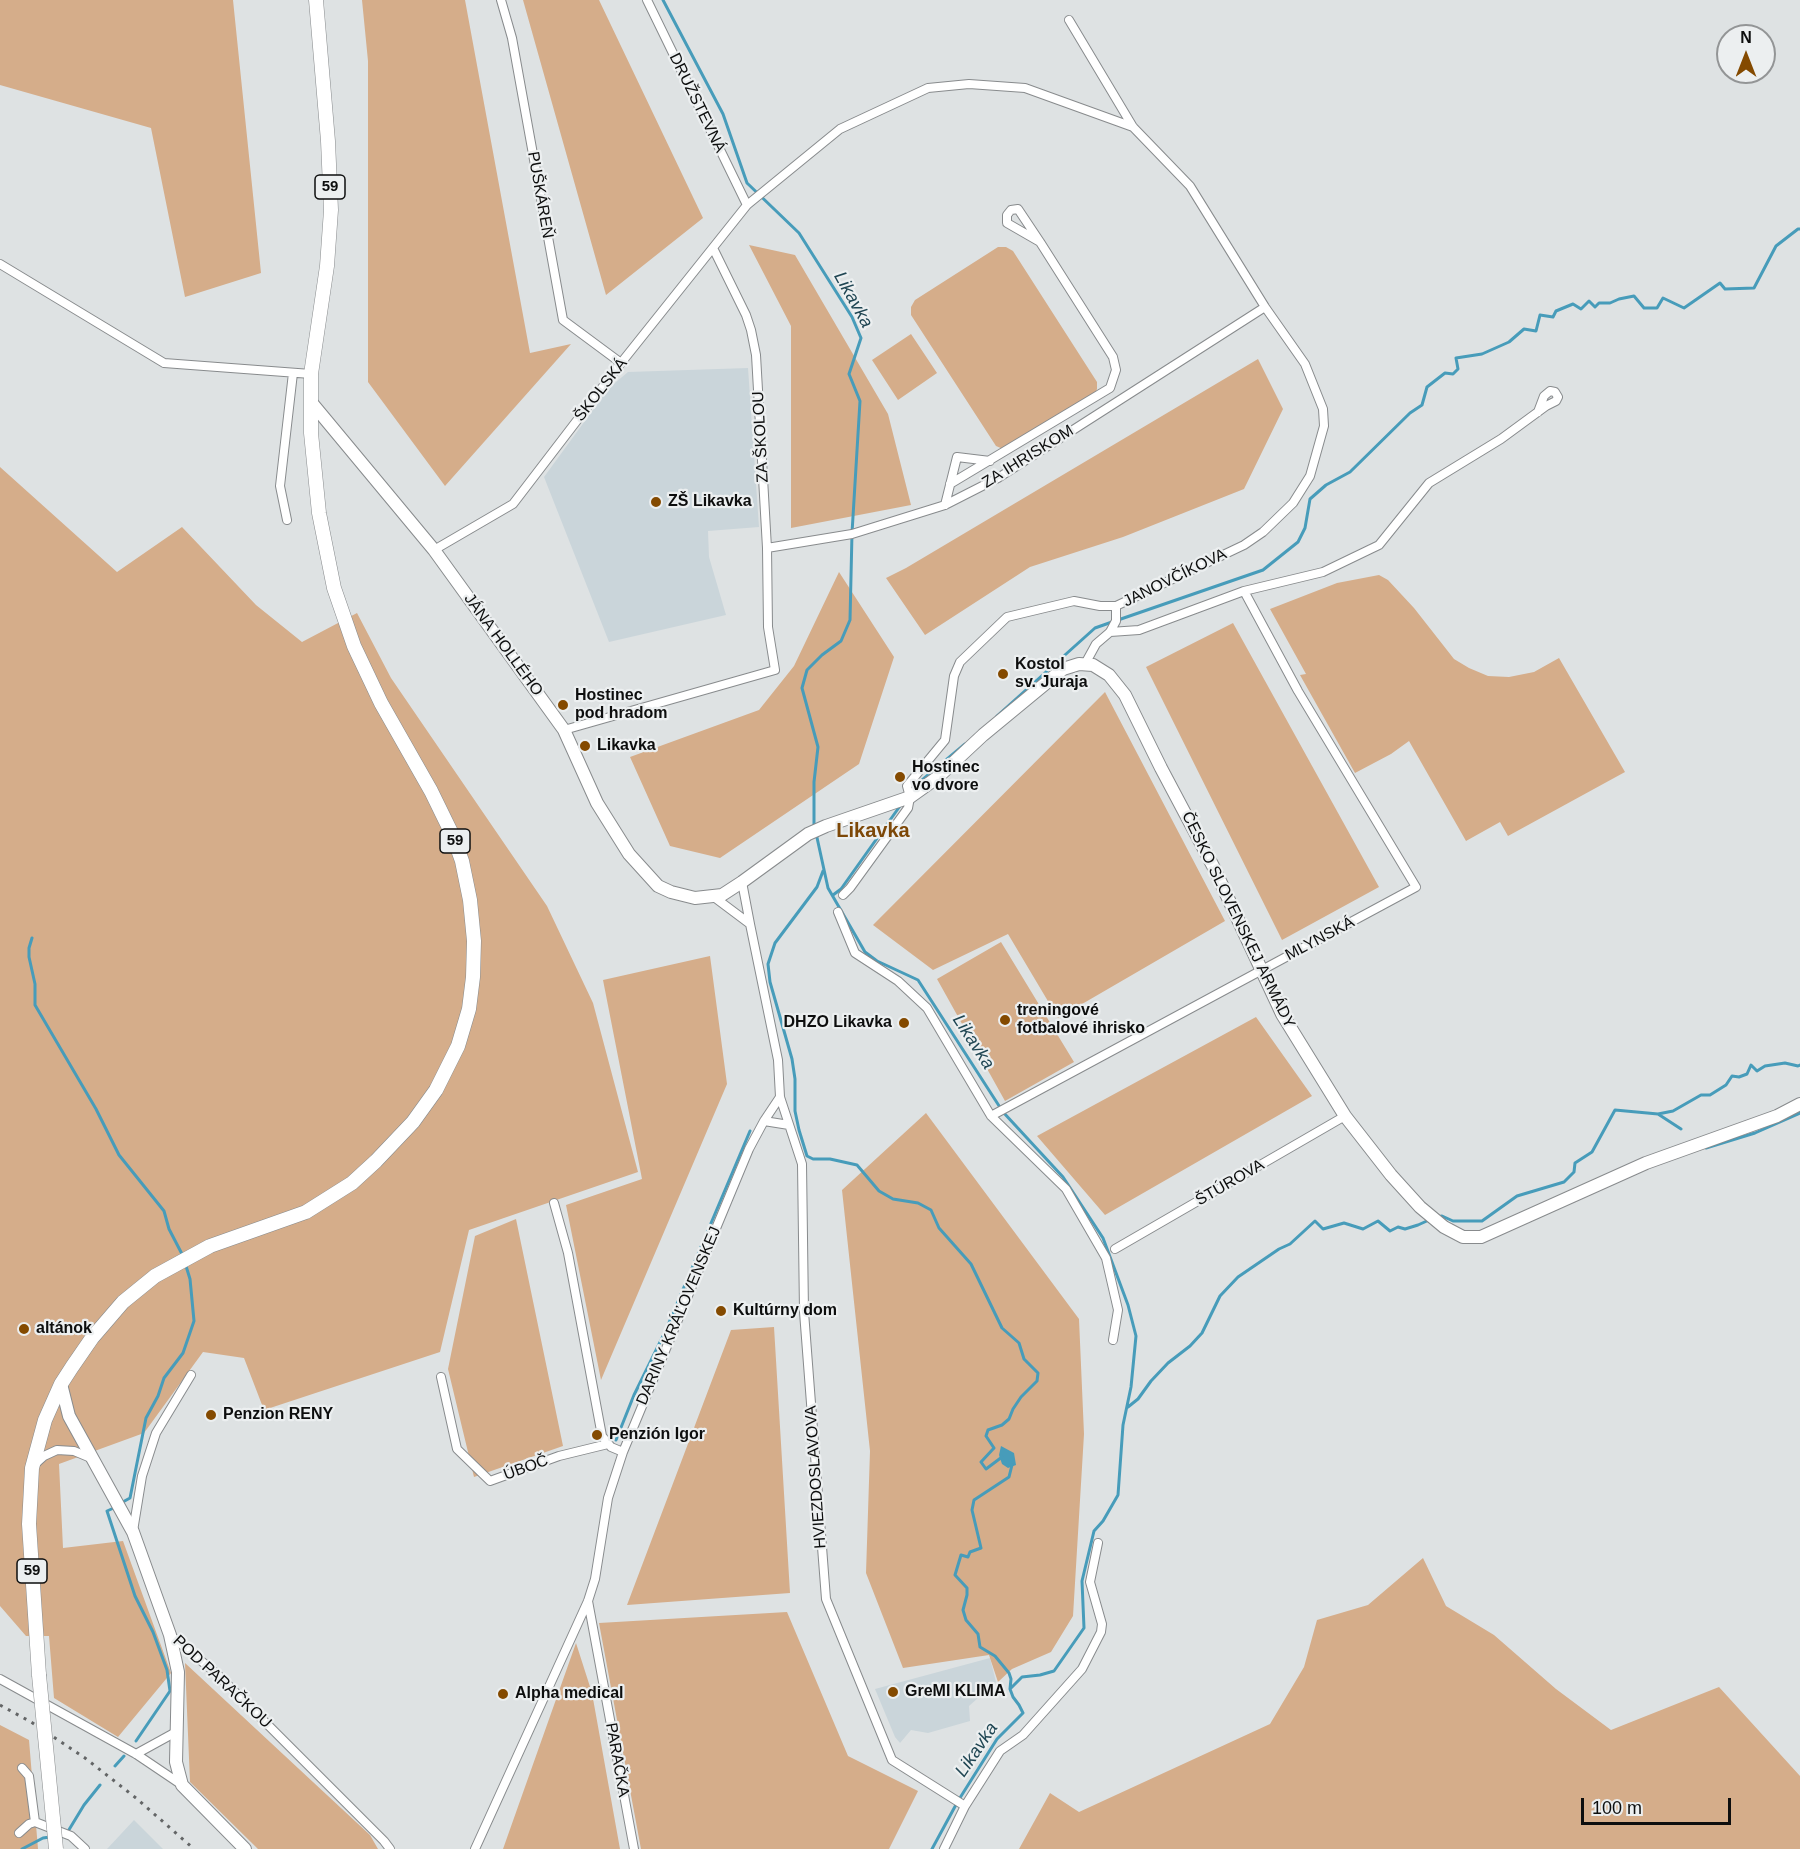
<!DOCTYPE html>
<html>
<head>
<meta charset="utf-8">
<style>
	body { margin:0 }
	#map { position:relative; width:1800px; height:1849px; overflow:hidden; background:#dee2e3; font-family:Arial,sans-serif }
	canvas { display:block }
	.north { position:absolute; left:1716px; top:24px; width:60px; height:60px; box-sizing:border-box; background:#eceff0; border:2px solid #939596; border-radius:50%; rotate:0deg; font-size:16px; font-weight:700; line-height:24px; text-align:center; color:#0d0e0e }
	.north::after { content:''; display:block; margin:auto; width:21px; height:27px; background:#844a00; clip-path:polygon(50% 0,100% 100%,50% 72%,0 100%) }
	.scale { position:absolute; left:1581px; top:1798px; width:150px; height:27px; box-sizing:border-box; border:3px solid #0d0e0e; border-top:0; padding-left:8px; font-size:18px; line-height:21px; white-space:nowrap; color:#0d0e0e; -webkit-text-stroke:4px #eceff0; paint-order:stroke }
</style>
</head>
<body>
<div id="map">
<canvas width="1800" height="1849"></canvas>
<div class="north">N</div>
<div class="scale">100 m</div>
</div>
<script>
const context = document.querySelector('canvas').getContext('2d');
context.lineJoin = 'round';
function fillPath(path, color) {
  context.fillStyle = color;
  context.fill(path, 'evenodd');
}
function shape(rows) {
  const path = new Path2D();
  for (const r of rows) {
    path.moveTo(r[0], r[1]);
    for (let i = 2; i < r.length; i += 2) path.lineTo(r[i], r[i + 1]);
  }
  return path;
}
function trace(path, color, width, dash) {
  context.strokeStyle = color;
  context.lineWidth = width;
  context.lineCap = dash ? 'butt' : 'round';
  context.setLineDash(dash || []);
  context.stroke(path);
}
function drawText(font, color, halo, rows, align = 'center') {
  context.font = font + ' Arial,sans-serif';
  context.lineWidth = 4.5;
  context.setLineDash([]);
  context.textBaseline = 'middle';
  context.strokeStyle = halo;
  context.fillStyle = color;
  for (const [text, x, y, turn = 0] of rows) {
    context.save();
    context.translate(x, y);
    context.rotate((+turn || 0) * Math.PI / 180);
    context.textAlign = isNaN(turn) ? turn : align;
    if (halo) context.strokeText(text, 0, 0);
    context.fillText(text, 0, 0);
    context.restore();
  }
}
const built = shape([
	[748,368,759,527,708,531,709,557,726,615,609,642,544,477,609,388,628,372],
	[990,1658,996,1682,969,1706,970,1721,928,1733,911,1730,900,1743,895,1737,875,1689],
	[134,1820,163,1849,107,1849]
]);
const green = shape([
	[0,0,233,0,261,273,185,297,151,128,0,85],
	[362,0,465,0,530,353,571,344,445,486,368,382,368,61],
	[523,0,599,0,703,218,606,295],
	[749,245,795,255,888,414,911,505,791,528,791,326],
	[998,247,1006,247,1013,251,1097,382,1097,389,1094,396,1003,449,996,446,911,315,911,307,915,300],
	[911,334,937,373,898,400,872,360],
	[1258,359,1283,409,1244,489,1123,537,1030,567,925,635,886,578,906,568],
	[0,467,117,572,182,527,256,605,302,642,357,613,391,678,547,906,593,1003,638,1172,469,1230,440,1352,264,1410,244,1358,203,1352,144,1433,59,1464,63,1548,123,1541,171,1673,118,1737,54,1698,49,1636,26,1636,0,1606],
	[839,572,894,657,859,764,720,858,670,846,630,757,759,710,794,666],
	[1379,575,1388,580,1414,608,1454,659,1469,668,1488,676,1509,677,1534,672,1559,658,1625,772,1508,836,1500,822,1466,841,1409,741,1391,754,1355,773,1300,675,1306,674,1270,609,1337,583],
	[1233,623,1379,887,1282,940,1146,667],
	[1105,692,1225,921,1058,1018,1008,934,933,970,873,925],
	[1001,942,1074,1062,1005,1101,937,979],
	[710,956,727,1084,601,1380,566,1205,642,1179,603,980],
	[1256,1017,1312,1096,1105,1215,1037,1136],
	[926,1113,1079,1319,1084,1434,1073,1616,1051,1652,1012,1669,998,1682,989,1655,903,1668,866,1573,870,1451,842,1190],
	[516,1219,563,1446,474,1477,448,1369,475,1236],
	[774,1327,790,1593,627,1605,731,1330],
	[1423,1558,1446,1606,1494,1635,1556,1689,1611,1730,1719,1687,1800,1776,1800,1849,1019,1849,1050,1793,1079,1812,1270,1724,1304,1667,1317,1620,1368,1605],
	[787,1612,848,1756,918,1791,889,1849,641,1849,599,1623],
	[576,1643,592,1693,620,1849,503,1849],
	[185,1663,370,1835,378,1849,258,1849,190,1782],
	[0,1725,29,1740,38,1849,0,1849]
]);
const water = shape([
	[1001,1446,1014,1453,1016,1465,1008,1468,1002,1464,999,1455]
]);
const stream = shape([
	[663,0,723,114,747,183,799,233,852,317,861,338,849,374,860,401,852,533,850,620,841,641,822,655,807,670,802,688,818,747,814,782,814,827],
	[1118,620,1263,570,1298,542,1305,528,1310,499,1326,485,1350,472,1410,413,1422,405,1427,387,1445,373,1453,374,1458,369,1456,358,1482,354,1509,342,1524,329,1536,331,1540,315,1553,317,1556,311,1573,304,1581,309,1589,301,1595,307,1599,303,1610,303,1619,299,1634,296,1644,308,1657,308,1663,298,1684,308,1720,283,1725,289,1754,288,1776,246,1798,229,1800,229],
	[997,716,1095,628,1112,622],
	[915,786,965,744],
	[816,833,828,888,865,952,877,961,918,980,1003,1112,1063,1177,1103,1238,1128,1305,1136,1336,1131,1387,1123,1425,1118,1495,1103,1521,1094,1531,1082,1581,1084,1628,1054,1671,1040,1675,1022,1677,1010,1689,1013,1697,1019,1705,1023,1713,997,1739,958,1801,932,1849],
	[823,871,817,887,775,943,768,964,770,982,792,1059,795,1079,795,1111,799,1130,807,1156,813,1159,830,1159,857,1165,879,1191,893,1199,918,1203,931,1210,939,1228,971,1264,1002,1328,1019,1343,1024,1359,1038,1373,1037,1381,1021,1397,1013,1409,1009,1419,1002,1425,988,1430,986,1436,994,1448,981,1462,986,1469,1002,1457],
	[833,895,841,889,900,806],
	[32,938,29,948,29,957,35,984,35,1005,96,1109,119,1155,164,1211,169,1229,183,1256],
	[1658,1114,1681,1129],
	[1706,1148,1755,1133,1800,1113],
	[1438,1217,1442,1216,1453,1221,1482,1221,1517,1196,1564,1182,1574,1172,1575,1163,1592,1152,1615,1110,1658,1114,1673,1111,1701,1095,1710,1095,1726,1085,1732,1076,1739,1077,1747,1074,1751,1065,1757,1071,1765,1066,1785,1063,1798,1066,1800,1065],
	[1128,1407,1138,1399,1151,1381,1168,1363,1190,1346,1202,1333,1220,1296,1238,1277,1279,1249,1290,1244,1315,1221,1323,1229,1344,1223,1363,1229,1378,1221,1390,1231,1398,1227,1405,1229,1418,1225,1429,1220],
	[616,1440,634,1395,665,1332,750,1131],
	[121,1503,130,1498,146,1418,158,1396,164,1378,183,1353,194,1321,190,1279,186,1266],
	[116,1507,107,1511,135,1596,153,1632,167,1670,170,1691,136,1741],
	[1010,1689,1011,1679,1009,1673,995,1656,980,1647,978,1634,966,1620,963,1610,967,1595,967,1588,955,1575,961,1555,968,1557,970,1552,981,1548,972,1510,974,1500,1009,1477,1012,1465],
	[115,1766,124,1756],
	[67,1833,84,1805,100,1785],
	[22,1849,43,1838,50,1837]
]);
const street = shape([
	[501,0,512,38,563,320,621,363],
	[647,0,747,205],
	[1069,20,1133,127,1190,186,1265,307,1305,364,1323,409,1324,426,1310,476,1293,503,1263,532,1244,545,1116,606,1116,621,1110,632,1096,644,1085,664],
	[0,264,164,363,311,374],
	[950,484,1110,388,1116,370,1113,357,1040,242,1018,209,1011,210,1007,215,1007,223,1040,242],
	[945,505,957,457,990,461],
	[287,520,280,486,293,373],
	[767,548,852,534,945,505,998,478,1265,307],
	[434,550,513,504,621,363,747,205,840,129,928,88,969,84,1025,88,1133,127],
	[1244,591,1323,572,1379,545,1429,483,1501,439,1546,406,1556,401,1558,397,1555,392,1550,391,1544,396,1538,412],
	[1110,632,1139,630,1244,591,1298,691,1416,887,991,1116,1066,1189,1106,1258,1118,1310,1113,1340],
	[564,730,775,670,768,627,767,548,756,355,751,330,746,315,713,248],
	[742,882,750,924],
	[843,895,850,888,908,808,910,797,907,786,945,740,954,676,960,662,1007,617,1074,601,1100,606,1116,606],
	[714,897,750,924,778,1060,780,1097,802,1164,804,1312,826,1599,892,1760,965,1806],
	[838,912,855,953,898,981,927,1008,991,1116],
	[764,1121,789,1125],
	[554,1203,568,1253,602,1436,611,1447,623,1452],
	[1115,1249,1345,1116],
	[441,1377,457,1449,490,1481,559,1456,608,1444],
	[34,1465,44,1456,57,1450,74,1451,93,1459],
	[133,1531,142,1476,156,1433,191,1375],
	[588,1601,634,1849],
	[170,1635,217,1674,384,1841,390,1849],
	[0,1679,136,1754,182,1785],
	[136,1754,176,1732],
	[22,1768,29,1776,35,1822],
	[19,1833,29,1824,35,1822,71,1836,85,1849],
	[475,1849,588,1601,595,1579,608,1498,623,1452,749,1149,764,1121,780,1097],
	[944,1849,965,1806,1000,1751,1023,1735,1082,1669,1101,1632,1102,1624,1090,1582,1098,1543]
]);
const secondary = shape([
	[311,402,434,550,564,730,597,803,629,854,658,886,671,892,695,898,722,895,742,882,808,834,826,826,910,797,938,777,983,735,1063,669,1079,664,1093,665,1109,675,1125,695,1161,768,1214,868,1282,1014,1345,1116,1391,1175,1420,1207,1444,1227,1463,1237,1481,1237,1646,1163,1777,1116,1800,1104],
	[61,1384,69,1416,133,1532,170,1635,178,1672,176,1762,182,1785,245,1849]
]);
const primary = shape([
	[39,1675,29,1524,32,1468,45,1420,61,1384,72,1367,92,1338,123,1302,155,1276,210,1246,306,1212,352,1183,376,1161,413,1122,436,1090,458,1046,469,1009,473,977,474,941,470,900,462,861,453,836,431,791,381,703,354,646,334,588,319,513,311,433,311,374,327,266,331,210,328,141,316,0]
]);
const rail = shape([
	[0,1705,31,1722,85,1758,136,1798,194,1849]
]);
const primaryBridge = shape([
	[39,1675,56,1849]
]);
const markers = [
	[656,502,6,"#844a00"],
	[1003,674,6,"#844a00"],
	[563,705,6,"#844a00"],
	[585,746,6,"#844a00"],
	[900,777,6,"#844a00"],
	[1005,1020,6,"#844a00"],
	[904,1023,6,"#844a00"],
	[721,1311,6,"#844a00"],
	[24,1329,6,"#844a00"],
	[211,1415,6,"#844a00"],
	[597,1435,6,"#844a00"],
	[893,1692,6,"#844a00"],
	[503,1694,6,"#844a00"]
];
const shields = [
	[330,187,30],
	[455,841,30],
	[32,1571,30]
];
const shieldNames = [
	["59",330,187],
	["59",455,841],
	["59",32,1571]
];
const streetNames = [
	["DRUŽSTEVNÁ",697,103,64],
	["PUŠKÁREŇ",540,195,80],
	["ŠKOLSKÁ",601,390,-52],
	["ZA ŠKOLOU",761,437,-93],
	["ZA IHRISKOM",1028,457,-32],
	["JANOVČÍKOVA",1175,578,-26],
	["JÁNA HOLLÉHO",503,645,54],
	["ČESKO SLOVENSKEJ ARMÁDY",1238,920,64],
	["MLYNSKÁ",1320,939,-28],
	["ŠTÚROVA",1230,1183,-30],
	["DARINY KRÁĽOVENSKEJ",679,1316,-67],
	["ÚBOČ",526,1468,-20],
	["HVIEZDOSLAVOVA",816,1477,-94],
	["POD PARAČKOU",222,1682,43],
	["PARAČKA",617,1760,80]
];
const poiNames = [
	["ZŠ Likavka",668,502],
	["Kostol",1015,665],
	["sv. Juraja",1015,683],
	["Hostinec",575,696],
	["pod hradom",575,714],
	["Likavka",597,746],
	["Hostinec",912,768],
	["vo dvore",912,786],
	["treningové",1017,1011],
	["fotbalové ihrisko",1017,1029],
	["DHZO Likavka",892,1023,"right"],
	["Kultúrny dom",733,1311],
	["altánok",36,1329],
	["Penzion RENY",223,1415],
	["Penzión Igor",609,1435],
	["GreMI KLIMA",905,1692],
	["Alpha medical",515,1694]
];
const waterNames = [
	["Likavka",853,300,61],
	["Likavka",973,1042,57],
	["Likavka",977,1750,-56]
];
const quarterNames = [
	["Likavka",873,831]
];
fillPath(built, '#cad5da');
fillPath(green, '#d5ad8a');
fillPath(water, '#479cba');
trace(stream, '#479cba', 3);
trace(street, '#888b8d', 10);
trace(secondary, '#888b8d', 14);
trace(primary, '#888b8d', 15);
trace(street, '#fff', 8);
trace(secondary, '#fff', 12);
trace(primary, '#fff', 14);
trace(rail, '#636566', 3, [3, 6]);
trace(primaryBridge, '#888b8d', 15, []);
trace(primaryBridge, '#fff', 14);
for (const [x, y, r, color] of markers) {
  const dot = new Path2D();
  dot.arc(x, y, r, 0, 2 * Math.PI);
  context.fillStyle = color;
  context.fill(dot);
  trace(dot, '#eceff0', 2);
}
for (const [x, y, w] of shields) {
  const box = new Path2D();
  box.roundRect(x - w / 2, y - 12, w, 24, 4.5);
  context.fillStyle = '#eceff0';
  context.fill(box);
  trace(box, '#0d0e0e', 1.5);
}
drawText('bold 15px', '#0d0e0e', null, shieldNames);
drawText('16px', '#0d0e0e', '#eceff0', streetNames);
drawText('bold 16px', '#0d0e0e', '#eceff0', poiNames, 'left');
drawText('italic 18px', '#204653', '#eceff0', waterNames);
drawText('bold 20px', '#7d4808', '#eceff0', quarterNames);
</script>
</body>
</html>
